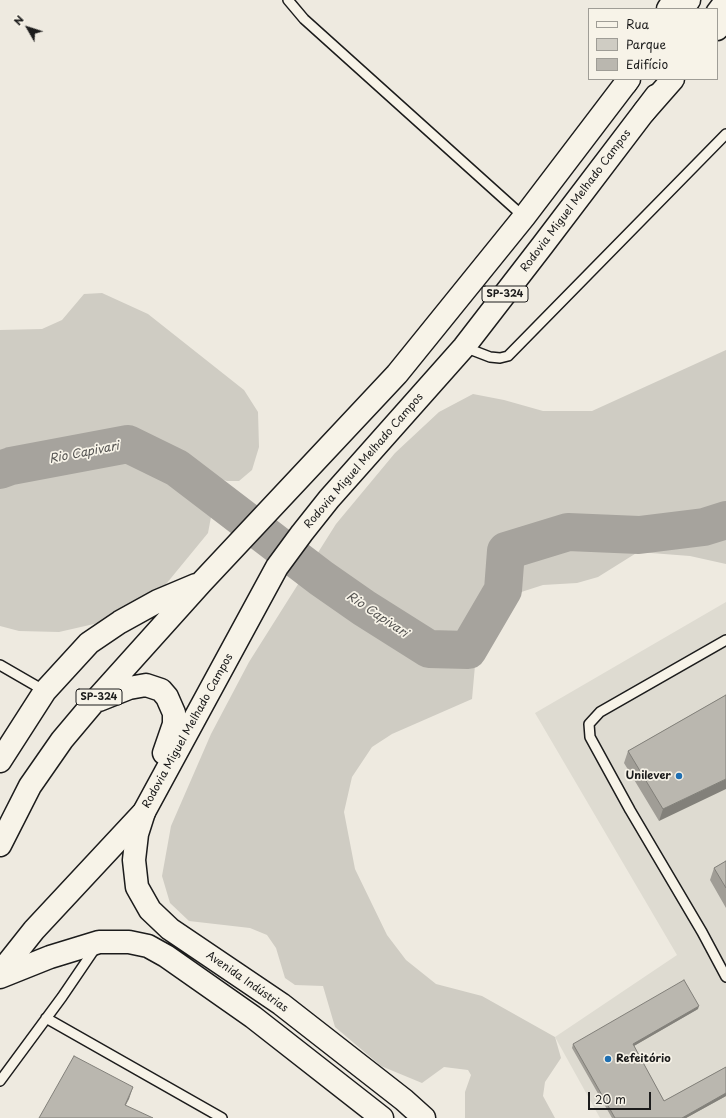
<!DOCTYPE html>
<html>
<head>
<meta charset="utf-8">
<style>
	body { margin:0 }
	#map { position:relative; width:726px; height:1118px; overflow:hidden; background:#eeeae0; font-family:"Playpen Sans",sans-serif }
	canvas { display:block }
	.legend { position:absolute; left:588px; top:8px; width:130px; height:72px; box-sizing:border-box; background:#f7f3e8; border:1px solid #9f9d96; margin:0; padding:5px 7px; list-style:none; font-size:12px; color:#1c1c1c }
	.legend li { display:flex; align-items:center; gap:8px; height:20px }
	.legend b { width:20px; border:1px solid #9f9d96 }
	.north { position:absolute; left:8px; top:8px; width:40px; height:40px; -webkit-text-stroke:3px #f7f3e8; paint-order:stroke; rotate:309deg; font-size:11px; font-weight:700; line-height:16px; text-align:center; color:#1c1c1c }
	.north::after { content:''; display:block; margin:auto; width:14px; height:18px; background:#1c1c1c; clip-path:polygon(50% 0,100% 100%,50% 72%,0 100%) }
	.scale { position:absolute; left:588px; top:1092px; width:63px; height:18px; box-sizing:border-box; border:2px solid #1c1c1c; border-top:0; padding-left:5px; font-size:12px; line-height:14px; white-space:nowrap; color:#1c1c1c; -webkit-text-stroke:3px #f7f3e8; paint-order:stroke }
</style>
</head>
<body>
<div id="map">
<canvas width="726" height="1118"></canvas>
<ul class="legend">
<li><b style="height:5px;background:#f7f3e8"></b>Rua</li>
<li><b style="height:11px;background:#cfccc3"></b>Parque</li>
<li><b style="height:11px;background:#bab7af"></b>Edifício</li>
</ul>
<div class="north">N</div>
<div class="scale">20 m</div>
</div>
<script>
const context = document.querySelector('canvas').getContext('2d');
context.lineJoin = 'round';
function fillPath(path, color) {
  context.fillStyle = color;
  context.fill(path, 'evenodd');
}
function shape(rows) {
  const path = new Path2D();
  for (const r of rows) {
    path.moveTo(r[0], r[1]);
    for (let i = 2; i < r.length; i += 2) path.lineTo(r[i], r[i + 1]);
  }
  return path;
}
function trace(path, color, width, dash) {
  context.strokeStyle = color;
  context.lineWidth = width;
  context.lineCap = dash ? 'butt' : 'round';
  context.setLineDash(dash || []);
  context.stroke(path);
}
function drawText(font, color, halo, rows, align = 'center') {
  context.font = font + ' "Playpen Sans",sans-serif';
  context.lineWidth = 3.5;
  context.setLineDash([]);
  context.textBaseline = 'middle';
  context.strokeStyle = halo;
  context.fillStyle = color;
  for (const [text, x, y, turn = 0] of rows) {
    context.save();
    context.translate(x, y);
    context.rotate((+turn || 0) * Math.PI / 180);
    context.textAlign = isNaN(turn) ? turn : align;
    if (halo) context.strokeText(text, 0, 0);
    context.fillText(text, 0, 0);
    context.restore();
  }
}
const built = shape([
	[726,602,726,1118,600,1118,555,1037,677,955,535,713]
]);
const green = shape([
	[102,293,148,314,244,390,258,412,259,447,252,470,239,481,227,481,182,466,205,494,211,517,208,533,162,589,107,621,59,632,19,631,0,626,0,330,42,329,62,320,84,294],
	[726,350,726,564,690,556,638,552,598,577,577,583,543,585,515,594,496,611,477,643,472,699,392,734,372,747,352,777,344,812,355,869,387,935,406,960,436,984,482,996,555,1037,561,1058,545,1082,543,1096,555,1118,465,1118,465,1092,471,1075,468,1070,444,1067,422,1083,381,1066,335,1027,323,986,295,985,285,978,276,948,267,935,250,928,189,921,170,903,162,876,171,826,211,734,249,662,336,524,395,453,439,412,473,394,504,400,543,411,592,411]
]);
const river = shape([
	[0,470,11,466,128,444,177,468,321,578,364,608,429,649,468,650,503,590,506,551,568,532,639,535,704,527,726,520]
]);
const service = shape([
	[288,0,304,19,524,217],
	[464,347,490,357,500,358,508,356,726,134],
	[726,640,600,712,589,724,590,737,630,810,702,932,726,977],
	[0,665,45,691],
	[46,1018,222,1118],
	[0,1081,62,997,96,947]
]);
const tertiary = shape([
	[144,812,137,834,134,860,137,887,150,910,170,929,281,1004,404,1100,424,1118],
	[0,977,50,957,99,942,129,942,148,946,166,956,253,1017,382,1118]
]);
const trunk = shape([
	[682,9,689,0],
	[717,13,726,1],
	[99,700,129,688,146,685,161,690,167,697,174,713,174,724,164,753],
	[0,761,45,691,89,643,120,622,158,601,196,585],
	[0,845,30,786,62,740,94,702,201,583,397,374,524,217,629,79],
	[0,973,34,930,144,812,277,567,302,533,329,499,464,347,542,246,656,96]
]);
const motorway = shape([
	[668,9,674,0],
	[717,29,726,19],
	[626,83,628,79],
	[644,112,673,79]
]);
const wall = shape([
	[726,695,659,821,624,763,628,751],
	[726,861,726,908,710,880,714,868],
	[698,1009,634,1046,664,1101,726,1067,726,1096,686,1118,612,1118,572,1048,573,1044]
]);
const shadedWall = shape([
	[726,779,726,789,659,821,663,809],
	[699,1006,698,1009,632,1047,633,1044],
	[133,1087,129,1099,120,1116,125,1105],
	[726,1093,726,1096,686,1118,682,1118]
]);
const building = shape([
	[726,695,726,779,663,809,628,751,726,695],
	[726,861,726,888,714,868,726,861],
	[684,980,699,1006,633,1044,664,1101,726,1067,726,1093,682,1118,615,1118,573,1044,684,980],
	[74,1056,133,1087,125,1105,153,1118,39,1118,74,1056]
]);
const markers = [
	[679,776,4,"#1f6fb2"],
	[608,1059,4,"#1f6fb2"]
];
const shields = [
	[505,294,46],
	[99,697,46]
];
const shieldNames = [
	["SP-324",505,294],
	["SP-324",99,697]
];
const streetNames = [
	["Rodovia Miguel Melhado Campos",576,201,-53],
	["Rodovia Miguel Melhado Campos",364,461,-49],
	["Rodovia Miguel Melhado Campos",188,731,-61],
	["Avenida Indústrias",247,982,35]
];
const poiNames = [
	["Unilever",671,776],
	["Refeitório",616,1059,"left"]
];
const waterNames = [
	["Rio Capivari",84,453,-11],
	["Rio Capivari",377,615,34]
];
fillPath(built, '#dedbd1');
fillPath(green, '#cfccc3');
trace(river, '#a6a39d', 38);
trace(service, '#1c1c1c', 12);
trace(tertiary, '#1c1c1c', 25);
trace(trunk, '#1c1c1c', 25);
trace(motorway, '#1c1c1c', 25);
trace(service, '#f7f3e8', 9);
trace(tertiary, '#f7f3e8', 22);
trace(trunk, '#f7f3e8', 22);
trace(motorway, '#f7f3e8', 22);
fillPath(wall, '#a09d96');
fillPath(shadedWall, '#82807a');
fillPath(building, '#bab7af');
trace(building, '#82807a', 1);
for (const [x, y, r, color] of markers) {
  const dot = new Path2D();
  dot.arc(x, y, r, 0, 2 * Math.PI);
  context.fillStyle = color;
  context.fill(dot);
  trace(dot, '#f7f3e8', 1.5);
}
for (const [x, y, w] of shields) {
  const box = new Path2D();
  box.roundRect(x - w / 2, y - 8, w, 16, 3);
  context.fillStyle = '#f7f3e8';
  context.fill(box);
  trace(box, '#1c1c1c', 1);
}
drawText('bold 10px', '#1c1c1c', null, shieldNames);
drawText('11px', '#1c1c1c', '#f7f3e8', streetNames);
drawText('bold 11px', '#1c1c1c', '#f7f3e8', poiNames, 'right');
drawText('italic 12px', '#535250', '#f7f3e8', waterNames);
</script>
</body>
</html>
